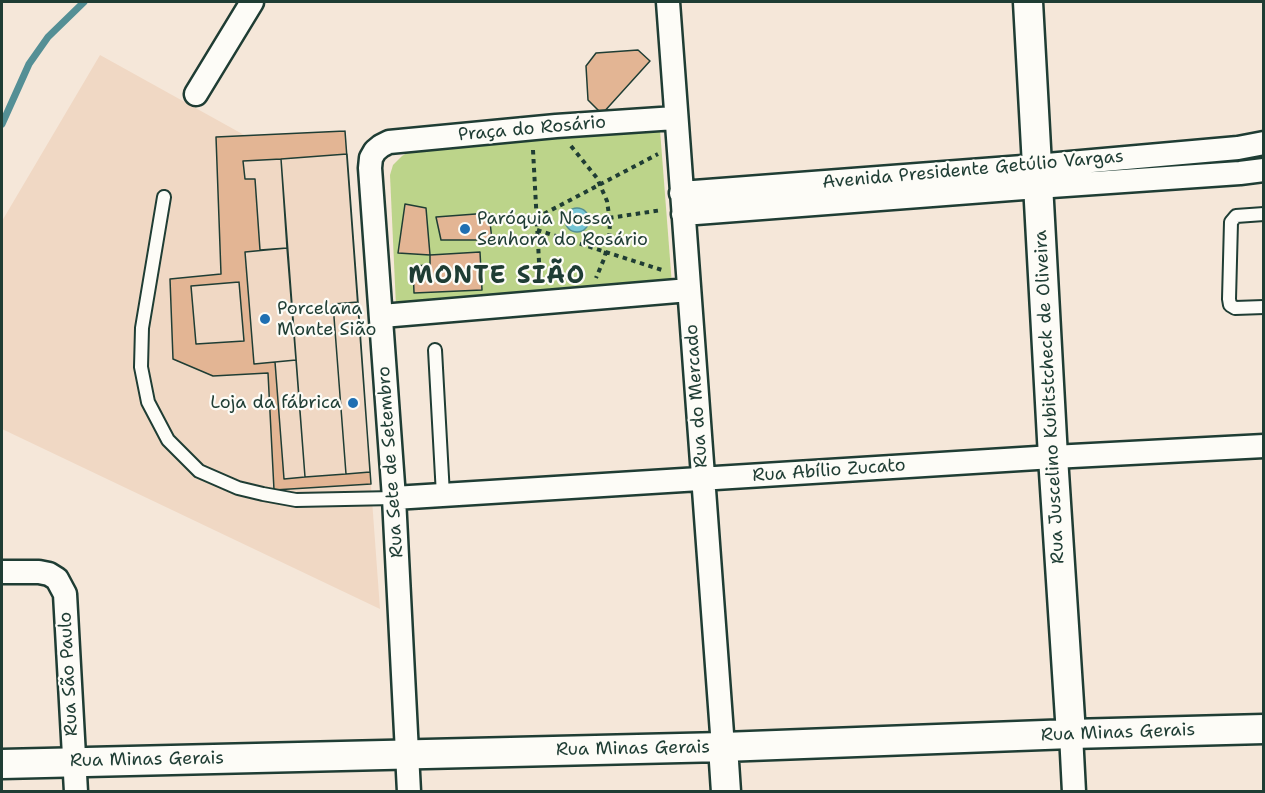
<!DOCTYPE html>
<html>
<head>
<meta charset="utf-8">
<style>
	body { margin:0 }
	#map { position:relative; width:1265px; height:793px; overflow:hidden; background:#f5e7d9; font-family:"Shantell Sans",sans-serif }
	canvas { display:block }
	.frame { position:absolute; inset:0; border:3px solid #1f3d34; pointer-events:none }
</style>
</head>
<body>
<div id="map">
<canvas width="1265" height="793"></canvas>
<div class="frame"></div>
</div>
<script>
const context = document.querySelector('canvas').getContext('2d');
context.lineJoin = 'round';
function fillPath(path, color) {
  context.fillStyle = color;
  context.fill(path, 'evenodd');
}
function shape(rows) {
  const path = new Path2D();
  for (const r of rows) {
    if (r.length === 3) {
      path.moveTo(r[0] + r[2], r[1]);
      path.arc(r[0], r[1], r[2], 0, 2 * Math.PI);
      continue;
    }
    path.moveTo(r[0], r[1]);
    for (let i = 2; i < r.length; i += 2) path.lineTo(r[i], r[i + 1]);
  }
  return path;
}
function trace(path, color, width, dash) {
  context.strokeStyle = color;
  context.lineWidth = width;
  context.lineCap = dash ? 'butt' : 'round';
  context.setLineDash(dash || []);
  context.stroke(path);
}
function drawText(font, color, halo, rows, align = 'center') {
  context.font = font + ' "Shantell Sans",sans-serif';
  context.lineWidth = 4.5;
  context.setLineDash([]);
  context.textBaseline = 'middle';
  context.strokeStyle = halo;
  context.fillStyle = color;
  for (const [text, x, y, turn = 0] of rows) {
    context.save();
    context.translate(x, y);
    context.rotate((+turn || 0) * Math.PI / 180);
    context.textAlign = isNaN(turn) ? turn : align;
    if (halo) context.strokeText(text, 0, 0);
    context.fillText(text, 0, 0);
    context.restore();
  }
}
const built = shape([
	[100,55,246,136,345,131,380,609,2,429,2,221]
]);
const green = shape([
	[660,130,672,285,396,306,390,175,393,165,402,156,417,147]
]);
const water = shape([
	[577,220,12]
]);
const stream = shape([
	[2,124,29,64,48,37,84,2]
]);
const building = shape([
	[638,50,650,61,602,114,588,100,586,66,596,53,638,50],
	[345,131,371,484,274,490,268,373,213,376,173,359,170,279,221,274,216,137,345,131],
	[347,154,358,302,333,304,346,474,305,477,281,159,347,154],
	[281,159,287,248,260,250,255,179,245,179,243,161,281,159],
	[405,204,426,208,430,255,398,253,405,204],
	[489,213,492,240,441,240,436,217,489,213],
	[287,248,296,360,254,364,245,252,287,248],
	[480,252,482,290,414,293,413,266,430,265,430,255,480,252],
	[239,282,244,341,196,344,191,286,239,282],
	[358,302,370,472,346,474,333,304,358,302],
	[296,360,305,477,284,479,275,362,296,360]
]);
const path = shape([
	[571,146,597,178,607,201,610,222,609,240,604,259,596,278],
	[533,150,540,280],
	[536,218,658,154],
	[609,218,662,210],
	[537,230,662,270]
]);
const service = shape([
	[164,197,142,328,141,367,148,402,168,440,199,471,238,488,263,494,296,500,394,498],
	[1264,214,1236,216,1231,222,1229,299,1230,305,1235,308,1264,307],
	[435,350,443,495]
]);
const minor = shape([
	[668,2,723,747],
	[196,94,252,2],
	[681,193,1036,166,1238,148,1264,143],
	[683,214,1037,187,1240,173,1264,170],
	[382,316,689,290],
	[394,498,1053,457,1264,446],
	[2,572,39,572,49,574,57,579,65,594,76,792],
	[1071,734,1074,792],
	[409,792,394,498,370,168,371,158,375,151,381,146,389,142,556,126,675,118]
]);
const tertiary = shape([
	[1028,2,1053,457,1071,734],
	[723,747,726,792],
	[2,764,723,747,1071,734,1264,729]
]);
const markers = [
	[465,229,6,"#1f6fb2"],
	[265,319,6,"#1f6fb2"],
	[353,403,6,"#1f6fb2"]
];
const streetNames = [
	["Praça do Rosário",532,129,-5],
	["Avenida Presidente Getúlio Vargas",973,170,-5],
	["Rua do Mercado",697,396,-94],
	["Rua Juscelino Kubitstcheck de Oliveira",1050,397,-93],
	["Rua Sete de Setembro",391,462,-94],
	["Rua Abílio Zucato",829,471,-4],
	["Rua São Paulo",69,674,-93],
	["Rua Minas Gerais",1118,733,-2],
	["Rua Minas Gerais",633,749,-1],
	["Rua Minas Gerais",147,760,-1]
];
const poiNames = [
	["Paróquia Nossa",477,219],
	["Senhora do Rosário",477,240],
	["Porcelana",277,309],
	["Monte Sião",277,330],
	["Loja da fábrica",341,403,"right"]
];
const districtNames = [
	["MONTE SIÃO",497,277]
];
fillPath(built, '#f0d8c4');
fillPath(green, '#bcd48a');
fillPath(water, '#77c6d5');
trace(water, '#548f95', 1.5);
trace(stream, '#548f95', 7);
fillPath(building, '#e3b594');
trace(building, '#1f3d34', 1.5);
trace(service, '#1f3d34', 16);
trace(minor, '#1f3d34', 27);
trace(tertiary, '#1f3d34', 33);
trace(path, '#1f3d34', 4, [4.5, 4.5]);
trace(service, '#fdfcf7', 12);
trace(minor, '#fdfcf7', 22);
trace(tertiary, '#fdfcf7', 28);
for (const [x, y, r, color] of markers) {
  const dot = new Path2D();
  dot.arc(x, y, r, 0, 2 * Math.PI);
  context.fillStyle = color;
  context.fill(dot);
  trace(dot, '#fdfcf7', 2);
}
drawText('18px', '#1f3d34', '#fdfcf7', streetNames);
drawText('18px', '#1f3d34', '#fdfcf7', poiNames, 'left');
context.letterSpacing = '1.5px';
drawText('bold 24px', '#1f3d34', '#fdfcf7', districtNames);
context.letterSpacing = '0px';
</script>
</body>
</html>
